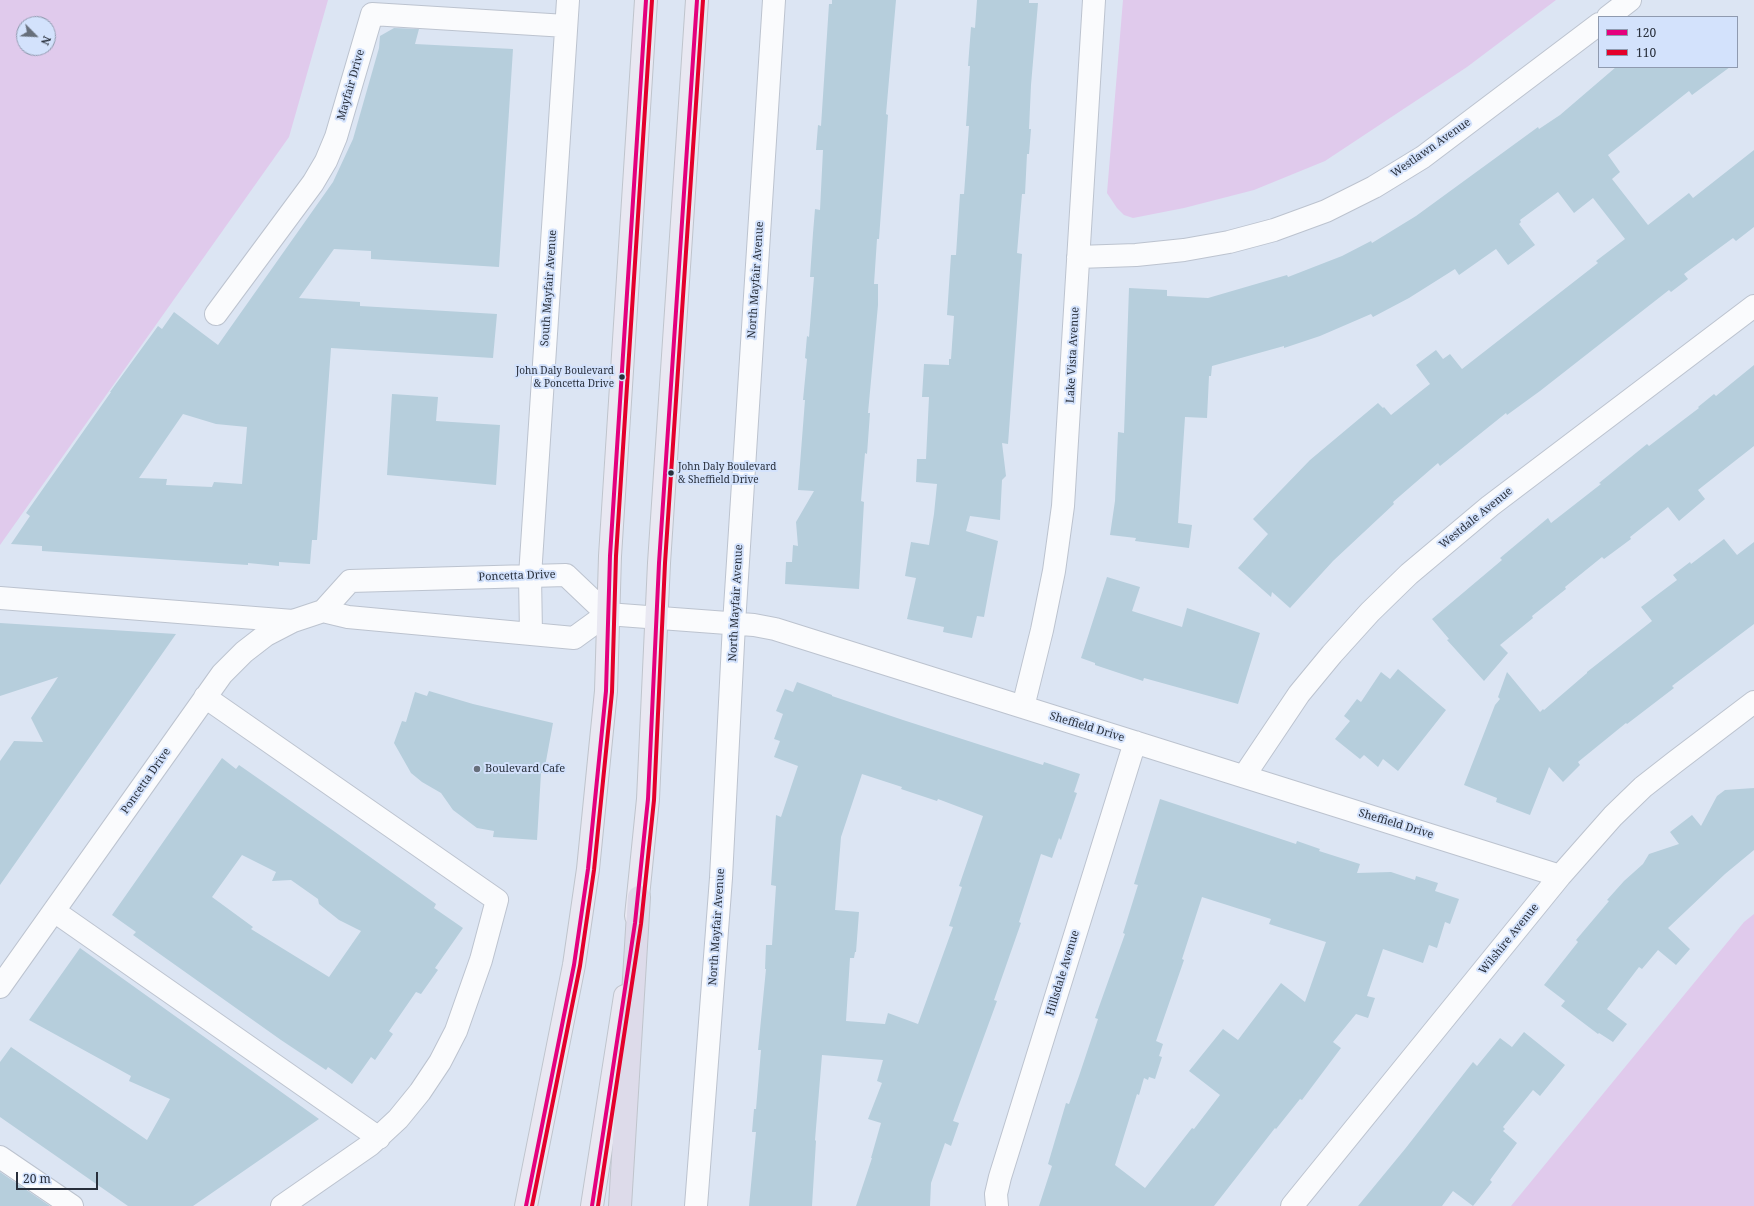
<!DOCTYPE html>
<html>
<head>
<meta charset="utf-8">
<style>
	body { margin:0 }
	#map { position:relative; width:1754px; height:1206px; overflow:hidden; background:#dce5f3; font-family:"Noto Serif",serif }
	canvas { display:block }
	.legend { position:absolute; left:1598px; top:16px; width:140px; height:52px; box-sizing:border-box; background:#d3e2fc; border:1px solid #8f9aaf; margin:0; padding:5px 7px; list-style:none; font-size:12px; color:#282f3b }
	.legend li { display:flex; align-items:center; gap:8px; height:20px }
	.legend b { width:20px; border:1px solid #8f9aaf }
	.north { position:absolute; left:16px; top:16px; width:40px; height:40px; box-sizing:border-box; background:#d3e2fc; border:1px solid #8f9aaf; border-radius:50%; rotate:114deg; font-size:11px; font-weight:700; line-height:16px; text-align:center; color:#282f3b }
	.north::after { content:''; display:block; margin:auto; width:14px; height:18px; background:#676f7b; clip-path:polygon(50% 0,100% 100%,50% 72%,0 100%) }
	.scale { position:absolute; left:16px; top:1172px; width:82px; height:18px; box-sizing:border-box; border:2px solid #282f3b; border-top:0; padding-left:5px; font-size:12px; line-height:14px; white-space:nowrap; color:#282f3b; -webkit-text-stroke:3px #d3e2fc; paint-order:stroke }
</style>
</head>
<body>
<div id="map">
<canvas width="1754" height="1206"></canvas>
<ul class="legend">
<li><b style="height:5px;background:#e5007d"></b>120</li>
<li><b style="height:5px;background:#e4002b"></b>110</li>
</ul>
<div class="north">N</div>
<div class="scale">20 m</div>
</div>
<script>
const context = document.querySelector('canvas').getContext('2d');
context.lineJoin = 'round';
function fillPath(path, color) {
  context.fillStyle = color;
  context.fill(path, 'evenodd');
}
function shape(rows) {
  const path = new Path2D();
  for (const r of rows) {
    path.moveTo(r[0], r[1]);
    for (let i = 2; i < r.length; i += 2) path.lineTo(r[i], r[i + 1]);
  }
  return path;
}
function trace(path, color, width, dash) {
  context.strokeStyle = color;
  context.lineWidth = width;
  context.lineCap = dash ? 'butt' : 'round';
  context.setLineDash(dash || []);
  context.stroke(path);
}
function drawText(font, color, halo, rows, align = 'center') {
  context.font = font + ' "Noto Serif",serif';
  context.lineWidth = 4;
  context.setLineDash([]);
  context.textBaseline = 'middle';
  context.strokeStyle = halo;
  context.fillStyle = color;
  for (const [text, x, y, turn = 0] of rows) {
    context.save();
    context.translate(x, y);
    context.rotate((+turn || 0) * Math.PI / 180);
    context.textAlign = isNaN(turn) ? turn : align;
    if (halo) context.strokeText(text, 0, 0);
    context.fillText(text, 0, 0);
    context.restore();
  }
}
const green = shape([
	[0,0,328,0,289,137,0,545],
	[24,24,48,24,48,48,24,48],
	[1123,0,1556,0,1467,67,1325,161,1254,190,1184,208,1133,218,1124,215,1117,208,1107,193],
	[1754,914,1754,1206,1511,1206,1744,922]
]);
const building = shape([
	[832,0,896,0,886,114,888,115,879,239,877,239,874,284,878,284,878,305,868,413,870,413,867,454,865,453,861,501,864,502,859,589,785,584,786,562,792,562,793,545,798,546,796,522,814,491,798,490,805,400,803,400,807,359,805,358,807,336,809,337,814,277,810,277,813,233,815,209,820,210,823,150,816,150,818,125,821,126,829,4,832,4],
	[977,0,1029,0,1029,3,1038,3,1031,85,1029,129,1031,129,1029,154,1027,154,1025,194,1022,194,1017,253,1022,254,1008,444,1002,443,1006,476,1002,480,1000,520,970,516,966,531,998,541,984,617,977,616,972,638,943,632,944,627,907,619,916,578,905,576,911,542,929,545,934,514,937,484,916,482,917,459,926,459,929,397,922,397,924,364,949,365,949,359,951,359,954,316,947,315,951,255,956,255,960,194,964,194,969,126,966,126,970,66,968,66,971,27,975,28],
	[394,28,419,29,415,44,513,49,499,267,371,259,371,251,334,249,299,298,360,302,360,306,497,314,493,358,331,348,317,540,312,540,310,564,279,562,279,566,248,563,248,565,42,551,42,546,11,544,30,516,26,513,111,392,110,392,158,326,162,329,174,312,218,345,333,182,353,139,379,48,380,36],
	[183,414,216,424,247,427,242,484,214,482,212,487,166,485,167,479,139,478],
	[1616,67,1730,67,1692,95,1689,91,1608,155,1620,172,1612,179,1648,225,1689,193,1693,198,1754,150,1754,227,1736,241,1733,238,1684,274,1688,279,1671,292,1669,290,1540,391,1507,415,1506,413,1440,466,1438,463,1393,502,1394,504,1333,561,1290,608,1272,592,1271,597,1238,568,1268,534,1253,519,1310,460,1378,403,1383,408,1384,407,1391,415,1430,384,1416,365,1436,350,1443,359,1450,354,1462,369,1598,263,1596,261,1625,239,1593,198,1574,213,1558,192,1520,220,1521,222,1519,224,1535,245,1508,265,1496,249,1459,275,1455,269,1409,298,1373,317,1371,314,1320,336,1284,348,1284,346,1212,366,1211,376,1209,376,1207,418,1185,417,1178,523,1192,525,1189,548,1135,541,1136,538,1110,535,1115,501,1118,432,1124,433,1129,288,1167,290,1167,296,1208,298,1287,275,1288,277,1342,256,1371,241,1372,243,1416,216,1538,127,1539,129,1560,115],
	[1754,365,1754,446,1698,490,1705,499,1679,521,1668,507,1630,537,1631,539,1604,559,1602,557,1565,587,1566,589,1532,616,1533,618,1500,645,1508,653,1484,681,1447,640,1449,639,1432,619,1502,560,1500,558,1548,518,1551,523,1601,484,1599,483,1647,444,1649,446,1699,408,1698,407,1714,394,1716,396],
	[392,394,438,397,436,421,500,425,496,485,387,475],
	[1724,539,1737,555,1754,542,1754,624,1672,686,1674,688,1627,724,1626,723,1578,762,1580,765,1563,782,1549,767,1530,815,1496,802,1497,798,1464,785,1495,705,1500,699,1498,697,1507,672,1540,712,1543,709,1544,710,1587,673,1587,672,1652,621,1641,607,1677,580,1673,575,1690,562,1691,564],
	[1107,577,1140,587,1132,611,1182,627,1187,608,1260,633,1238,704,1144,678,1143,681,1095,665,1095,663,1081,658],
	[0,623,176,634,0,885,0,761,14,741,43,742,31,718,58,677,0,696],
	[1398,669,1446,710,1398,771,1383,759,1378,767,1364,755,1360,759,1335,739,1350,721,1344,716,1357,699,1361,702,1381,672,1390,679],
	[797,682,832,695,832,696,903,720,1043,765,1044,762,1080,774,1074,792,1077,793,1061,840,1059,838,1052,858,1041,854,1019,922,1021,923,994,1000,997,1001,953,1121,959,1123,951,1146,945,1143,931,1183,930,1206,856,1206,872,1158,871,1158,881,1123,868,1119,882,1083,877,1081,883,1060,822,1055,815,1140,816,1141,812,1206,749,1206,756,1132,752,1132,754,1109,756,1109,761,1050,758,1050,766,969,765,969,766,945,772,945,776,886,771,885,776,815,781,817,798,766,774,757,780,741,774,739,783,714,776,711,785,689,793,692],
	[862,774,902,787,901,789,937,801,938,799,983,816,959,886,962,887,949,926,953,927,918,1024,888,1013,885,1024,846,1021,850,958,854,958,855,952,856,952,859,912,835,910,841,837],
	[429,691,473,704,553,723,544,772,541,773,537,840,493,837,494,831,477,828,453,810,441,793,422,782,411,773,394,743,402,721,406,722,415,692,427,696],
	[222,758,236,769,239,765,335,832,436,904,434,908,463,928,435,968,438,970,421,994,416,992,389,1031,393,1034,375,1060,371,1057,352,1084,328,1067,326,1070,281,1040,133,935,136,932,112,915],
	[242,855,276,872,272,881,291,880,318,899,319,904,339,920,361,931,329,977,251,929,253,927,212,897],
	[1754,788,1754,850,1725,874,1668,928,1690,949,1676,965,1658,950,1642,969,1639,967,1607,1009,1627,1024,1613,1042,1599,1033,1598,1034,1561,1006,1565,1001,1544,985,1578,942,1576,940,1609,901,1607,900,1624,881,1643,864,1649,854,1679,844,1670,832,1692,815,1701,826,1717,796,1725,790],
	[1160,799,1296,844,1297,841,1320,849,1319,851,1360,864,1357,873,1391,872,1415,880,1416,876,1438,883,1435,891,1459,899,1450,924,1445,922,1437,948,1429,945,1423,963,1383,949,1367,996,1375,998,1368,1018,1356,1014,1333,1042,1341,1048,1302,1100,1300,1099,1276,1129,1275,1128,1214,1206,1039,1206,1052,1166,1048,1164,1066,1103,1069,1104,1079,1076,1098,1019,1095,1018,1125,934,1123,933,1138,885,1134,884],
	[1202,897,1271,919,1269,924,1326,942,1305,1002,1281,983,1238,1040,1223,1029,1189,1071,1220,1095,1194,1129,1192,1128,1145,1188,1115,1165,1137,1094,1139,1095,1144,1078,1148,1080,1149,1077,1155,1079,1162,1057,1159,1056,1163,1044,1156,1041,1184,960,1182,959],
	[80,948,319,1119,193,1206,128,1206,0,1117,0,1062,11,1047,147,1140,170,1099,129,1081,131,1076,29,1020],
	[1524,1032,1565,1065,1540,1096,1533,1090,1503,1127,1505,1129,1503,1131,1517,1143,1490,1180,1492,1182,1473,1206,1453,1191,1442,1206,1358,1206,1405,1149,1473,1062,1477,1066,1500,1038,1512,1047],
	[0,1172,50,1206,0,1206]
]);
const minor = shape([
	[1608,17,1630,0],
	[1078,257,1136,255,1184,250,1229,242,1274,230,1326,211,1374,187,1423,157,1599,24],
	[216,314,313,183,326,161,336,137,372,14,566,26],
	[0,598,293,621],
	[323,611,348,617,574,638,607,614],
	[607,614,754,625,775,629,1560,876],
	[531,633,530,576,568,0],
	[205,697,497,900,481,960,456,1031,440,1062,420,1092,398,1119,370,1145,282,1206],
	[1023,707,1042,630,1054,571,1063,506,1094,0],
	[1244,776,1299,694,1332,654,1370,612,1409,574,1490,506,1754,306],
	[54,911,379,1138],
	[0,987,222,674,244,652,266,635,293,621,323,611,350,581,566,575,607,614],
	[0,1157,72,1206],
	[696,1206,721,878,734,624,774,0],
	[997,1206,996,1194,1000,1177,1135,742],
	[1292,1206,1560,876,1613,816,1643,787,1675,762,1754,702]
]);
const primary = shape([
	[636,916,648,799,659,563,697,0],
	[526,1206,574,965,588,869,600,750,606,691,610,556,646,0],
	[592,1206,625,996]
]);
const motorway = shape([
	[620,1206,639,897]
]);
const bus1 = shape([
	[526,1206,574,965,588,869,606,691,610,556,646,0],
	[592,1206,635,923,648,799,659,563,697,0]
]);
const bus2 = shape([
	[532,1206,580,966,594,870,612,692,616,556,652,0],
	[598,1206,641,924,654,800,665,563,703,0]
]);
const markers = [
	[622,377,3.5,"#282f3b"],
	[671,473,3.5,"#282f3b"],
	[477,769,4,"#676f7b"]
];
const busNames = [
	["John Daly Boulevard",614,371],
	["& Poncetta Drive",614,384],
	["John Daly Boulevard",678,467,"left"],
	["& Sheffield Drive",678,480,"left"]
];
const streetNames = [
	["Mayfair Drive",351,85,-74],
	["Westlawn Avenue",1431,148,-35],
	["North Mayfair Avenue",756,280,-86],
	["South Mayfair Avenue",549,288,-86],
	["Lake Vista Avenue",1073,355,-87],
	["Westdale Avenue",1476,518,-39],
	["Poncetta Drive",517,576,-2],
	["North Mayfair Avenue",736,603,-87],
	["Sheffield Drive",1087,727,17],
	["Poncetta Drive",146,781,-55],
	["Sheffield Drive",1396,824,17],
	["North Mayfair Avenue",717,927,-86],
	["Wilshire Avenue",1509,939,-51],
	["Hillsdale Avenue",1063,973,-73]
];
const poiNames = [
	["Boulevard Cafe",485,769]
];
fillPath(green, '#e0caec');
fillPath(building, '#b6cedc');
trace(minor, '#bcc3cf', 24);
trace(primary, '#bfc4cc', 24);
trace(motorway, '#bfc4cc', 24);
trace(minor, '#fafbfd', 22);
trace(primary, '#e9e8f2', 22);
trace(motorway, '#dddbea', 22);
trace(bus1, '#e5007d', 4);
trace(bus2, '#e4002b', 4);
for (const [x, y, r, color] of markers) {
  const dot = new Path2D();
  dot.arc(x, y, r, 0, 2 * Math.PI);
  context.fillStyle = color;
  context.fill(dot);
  trace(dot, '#d3e2fc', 1.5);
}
drawText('10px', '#282f3b', '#d3e2fc', busNames, 'right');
drawText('11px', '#282f3b', '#d3e2fc', streetNames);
drawText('11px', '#282f3b', '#d3e2fc', poiNames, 'left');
</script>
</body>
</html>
